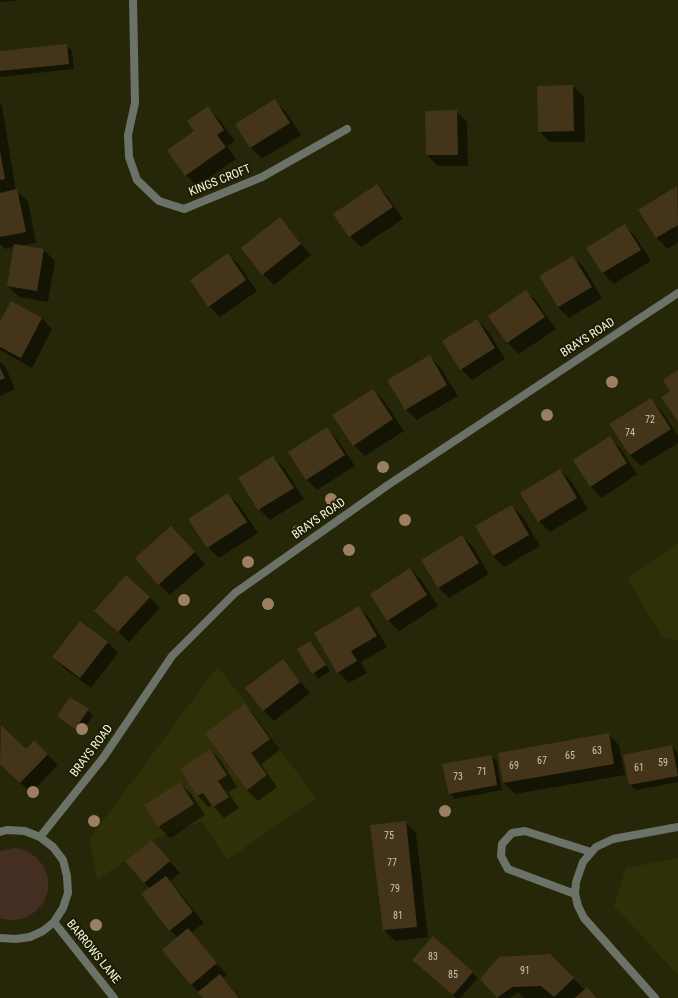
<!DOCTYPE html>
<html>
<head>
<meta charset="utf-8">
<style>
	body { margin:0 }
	canvas { display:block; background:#262608 }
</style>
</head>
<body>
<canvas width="678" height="998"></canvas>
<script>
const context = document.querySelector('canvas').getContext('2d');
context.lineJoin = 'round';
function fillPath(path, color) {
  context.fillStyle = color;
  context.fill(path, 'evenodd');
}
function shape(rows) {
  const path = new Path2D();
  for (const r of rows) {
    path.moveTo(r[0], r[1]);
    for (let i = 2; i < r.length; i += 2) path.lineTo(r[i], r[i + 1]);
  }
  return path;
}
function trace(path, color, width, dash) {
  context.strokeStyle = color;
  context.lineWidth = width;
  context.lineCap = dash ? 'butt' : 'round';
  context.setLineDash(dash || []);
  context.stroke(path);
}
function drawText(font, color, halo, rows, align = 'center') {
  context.font = font + ' "Roboto Condensed",sans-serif';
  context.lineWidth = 4;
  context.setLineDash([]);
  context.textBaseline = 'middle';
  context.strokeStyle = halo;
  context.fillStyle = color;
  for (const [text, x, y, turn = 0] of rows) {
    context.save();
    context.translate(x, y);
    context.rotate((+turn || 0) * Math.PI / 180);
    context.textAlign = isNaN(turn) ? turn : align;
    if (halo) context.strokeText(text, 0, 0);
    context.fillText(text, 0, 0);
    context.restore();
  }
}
const built = shape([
	[678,543,678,641,662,637,627,578],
	[218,666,316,798,227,860,201,821,152,840,125,861,97,880,90,838],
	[678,858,678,975,614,906,626,868]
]);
const green = shape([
	[15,848,27,851,37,858,44,867,48,878,48,890,44,902,36,911,26,918,14,920,3,919,0,918,0,851]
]);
const shadow = shape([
	[0,0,22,0,0,2],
	[66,45,72,51,74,69,0,77,0,52],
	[573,86,584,97,585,142,550,142,539,131],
	[275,101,286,112,301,135,262,159,251,148,237,125],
	[0,103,2,106,16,191,28,201,36,243,20,246,44,250,55,261,48,302,19,297,8,286,14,247,5,249,0,244],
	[208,108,219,119,235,141,227,146,236,159,197,186,186,175,195,132],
	[456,111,467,122,468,166,438,166,427,155,426,112],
	[377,186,388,197,403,219,361,247,350,236],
	[677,188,678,242,668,249,657,238],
	[279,218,311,255,274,285,263,274],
	[624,225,635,236,651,261,614,284,603,273,588,248],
	[228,254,239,265,257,291,220,317,209,306],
	[573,257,584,268,602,298,569,318,558,307],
	[526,291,537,302,556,329,519,354,508,343,490,316],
	[42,318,52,329,32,368,0,350,0,324],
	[477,320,488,331,505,359,472,380,461,369],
	[429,356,440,367,458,396,417,420,406,409],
	[0,362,5,366,15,389,0,396],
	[373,390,384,401,404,431,365,456,354,445],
	[650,399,661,410,678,436,678,443,641,466,630,455,611,424],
	[326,428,337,439,355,466,317,490,306,479],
	[609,438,620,448,637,474,602,498,591,487,574,460],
	[273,457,284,468,304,499,270,520,259,509,240,478],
	[560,470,571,481,588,509,550,532,539,521],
	[228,494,239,505,258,533,219,558,208,547,190,519],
	[512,506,523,517,540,546,504,567,493,556],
	[462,536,473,547,489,574,449,598,438,587],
	[182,538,205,564,170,595,159,584],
	[410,569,421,580,438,606,399,631,388,620],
	[149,597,160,608,129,642,106,621],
	[359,608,370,619,387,647,361,662,367,673,349,683,338,672],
	[107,642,118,653,91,688,64,668,53,657],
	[310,642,330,671,318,679,298,650],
	[283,661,310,693,274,721,263,710],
	[245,705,255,716,280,750,261,764,277,787,258,801,247,790,206,733],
	[88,710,93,716,81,733,58,716],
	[1,726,26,750,34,741,58,765,31,793,0,763],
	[608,734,619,745,625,775,515,794,504,783,499,754],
	[671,746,677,752,678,758,678,782,636,790,630,785],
	[210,750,221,761,237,787,228,792,239,808,224,818,212,805,209,807,198,796,181,769],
	[492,756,497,762,502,790,455,799,450,794],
	[180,783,191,794,205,815,170,838,159,827],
	[405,822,416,833,428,937,395,941,384,930,371,826],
	[152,841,180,873,170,881,204,923,191,933,227,975,223,978,240,998,204,998,191,984,178,938,170,930,150,888,144,883],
	[433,938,478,978,460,998,456,998,419,965],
	[550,955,585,990,596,998,524,998,518,992,510,998,498,998,481,979]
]);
const building = shape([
	[67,44,69,64,0,71,0,51],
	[573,85,574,131,538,132,537,86],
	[275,99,290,123,250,148,235,124],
	[208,106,224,130,217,135,226,147,185,176,167,150,194,131,187,121],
	[457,110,458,155,426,155,425,111],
	[0,151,5,179,0,180],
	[377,184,393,207,349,237,333,214],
	[677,186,678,225,656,238,638,210],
	[17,189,26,232,0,237,0,193],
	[280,217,301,244,262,275,241,248],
	[625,224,641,250,602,273,586,248],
	[14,244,44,249,37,291,7,286],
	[228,253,246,280,208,307,190,280],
	[573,256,592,287,558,307,539,276],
	[526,290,545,317,507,343,488,316],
	[11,301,42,318,21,358,0,347,0,322],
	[477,319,495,348,460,370,442,341],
	[430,355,447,385,405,410,387,380],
	[0,368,5,378,0,380],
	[678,370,678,422,661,397,670,391,663,380],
	[373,389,393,419,353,446,332,415],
	[651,398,671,429,630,455,609,424],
	[327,427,345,455,306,480,288,452],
	[610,436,627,463,590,487,573,460],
	[273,456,294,488,258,510,238,478],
	[560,469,577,498,538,522,520,493],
	[228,493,247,522,207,548,188,519],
	[512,505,529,535,493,556,475,526],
	[171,526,195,552,158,585,135,558],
	[462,535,479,563,438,588,421,560],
	[410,568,427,595,387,621,370,594],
	[126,575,150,597,118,632,94,611],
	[359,606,377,636,351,651,357,661,337,673,314,633],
	[80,621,108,642,80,678,52,657],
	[310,641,326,665,312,674,297,649],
	[283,659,300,682,263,711,245,688],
	[70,697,89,709,75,729,57,716],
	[245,704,270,739,251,753,267,775,247,790,205,733],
	[1,725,26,749,34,740,48,754,20,783,0,764],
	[609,733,614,764,503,783,498,753],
	[672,745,678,776,629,785,623,755],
	[210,749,227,775,218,781,229,797,213,807,203,793,197,796,180,769],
	[492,755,497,785,449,794,442,764],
	[180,782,194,804,158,827,144,805],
	[406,821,417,927,383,930,370,825],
	[152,840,170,861,144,883,125,861],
	[166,876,193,912,169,931,141,894],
	[188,928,217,963,191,985,162,950],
	[433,936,473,972,453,995,412,960],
	[550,954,574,978,554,997,541,986,512,987,497,998,480,979,499,957],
	[220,974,239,998,203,998,198,992],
	[587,987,597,998,575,998]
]);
const minor = shape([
	[133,0,135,103,128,135,129,157,137,180,159,201,184,209,262,177,347,129],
	[575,894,508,869,501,856,502,844,512,833,525,831,591,852],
	[655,998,584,918,578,906,575,894,576,882,583,862,596,847,613,839,678,827]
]);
const tertiary = shape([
	[0,832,7,830,25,831,40,837,53,847,63,860,67,876,68,893,63,908,54,922,43,931,30,937,16,939,0,938],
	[40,837,103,758,172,656,235,593,388,485,678,293],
	[54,922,114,998]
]);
const trees = [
	[612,382],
	[547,415],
	[383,467],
	[331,499],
	[405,520],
	[298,531],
	[349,550],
	[248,562],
	[184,600],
	[268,604],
	[82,729],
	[33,792],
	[445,811],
	[94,821],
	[96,925]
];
const numberNames = [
	["72",650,420],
	["74",630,433],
	["63",597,751],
	["65",570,756],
	["67",542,761],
	["59",663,763],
	["69",514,766],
	["61",639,768],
	["71",482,772],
	["73",458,777],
	["75",389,836],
	["77",392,863],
	["79",395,889],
	["81",398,916],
	["83",433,957],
	["91",525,971],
	["85",453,975]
];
const streetNames = [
	["KINGS CROFT",220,181,-22],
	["BRAYS ROAD",588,338,-33],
	["BRAYS ROAD",319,519,-35],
	["BRAYS ROAD",92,751,-53],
	["BARROWS LANE",93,952,51]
];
fillPath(built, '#2f2f08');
fillPath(green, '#442e22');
fillPath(shadow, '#0007');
fillPath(building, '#44351a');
trace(minor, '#6b7368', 8);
trace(tertiary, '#6b7368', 8);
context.fillStyle = '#9c7f61';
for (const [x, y] of trees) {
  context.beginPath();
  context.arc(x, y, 6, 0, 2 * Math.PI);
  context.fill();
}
drawText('10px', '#c8c5b2', null, numberNames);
drawText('12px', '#f4f5e4', '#1d1d01', streetNames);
</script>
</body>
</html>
